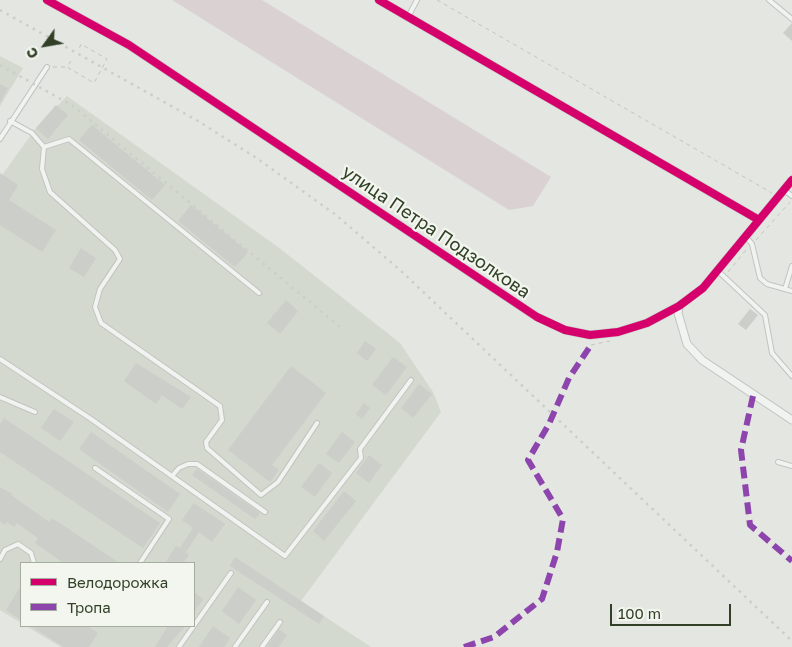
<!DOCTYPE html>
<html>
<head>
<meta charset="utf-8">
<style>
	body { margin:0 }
	#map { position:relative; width:792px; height:647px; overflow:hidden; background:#e3e6e1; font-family:"Golos Text",sans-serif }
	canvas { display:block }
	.legend { position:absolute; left:20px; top:562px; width:175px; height:65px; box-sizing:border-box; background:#f2f6ee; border:1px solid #a5ad9f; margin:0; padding:6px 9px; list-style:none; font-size:15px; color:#324028 }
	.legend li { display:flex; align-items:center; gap:10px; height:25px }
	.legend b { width:25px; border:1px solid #a5ad9f }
	.north { position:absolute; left:20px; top:20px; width:50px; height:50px; -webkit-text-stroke:4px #f2f6ee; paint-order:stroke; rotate:238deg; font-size:14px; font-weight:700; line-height:20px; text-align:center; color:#324028 }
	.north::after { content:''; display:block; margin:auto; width:18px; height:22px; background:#324028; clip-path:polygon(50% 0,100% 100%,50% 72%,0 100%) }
	.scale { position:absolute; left:610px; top:604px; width:121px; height:22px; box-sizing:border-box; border:2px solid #324028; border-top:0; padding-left:6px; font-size:15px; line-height:18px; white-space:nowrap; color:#324028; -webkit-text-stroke:4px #f2f6ee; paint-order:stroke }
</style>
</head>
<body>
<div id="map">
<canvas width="792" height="647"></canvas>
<ul class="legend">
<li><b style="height:6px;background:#d6006c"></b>Велодорожка</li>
<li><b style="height:6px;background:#8e44ad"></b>Тропа</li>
</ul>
<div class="north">С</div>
<div class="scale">100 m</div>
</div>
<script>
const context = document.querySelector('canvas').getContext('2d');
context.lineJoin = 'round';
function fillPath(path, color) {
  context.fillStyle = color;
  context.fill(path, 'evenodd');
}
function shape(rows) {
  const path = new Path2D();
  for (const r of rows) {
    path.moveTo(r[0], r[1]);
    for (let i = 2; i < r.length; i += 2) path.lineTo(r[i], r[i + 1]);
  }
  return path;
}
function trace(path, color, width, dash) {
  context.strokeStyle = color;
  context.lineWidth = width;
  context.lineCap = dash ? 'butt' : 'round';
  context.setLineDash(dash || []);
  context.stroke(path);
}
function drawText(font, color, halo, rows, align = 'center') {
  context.font = font + ' "Golos Text",sans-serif';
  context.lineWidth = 4.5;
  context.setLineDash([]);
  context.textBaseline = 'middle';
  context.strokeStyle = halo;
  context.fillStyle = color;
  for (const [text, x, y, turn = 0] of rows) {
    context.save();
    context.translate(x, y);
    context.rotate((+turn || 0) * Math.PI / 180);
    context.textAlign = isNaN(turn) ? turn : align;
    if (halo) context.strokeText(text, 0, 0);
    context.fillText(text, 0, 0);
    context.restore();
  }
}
const built = shape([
	[0,56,23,68,0,106],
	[67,96,278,247,400,343,433,392,441,412,301,601,371,647,61,647,26,626,194,626,194,563,21,563,21,623,0,610,0,178,36,128]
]);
const green = shape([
	[172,0,262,0,551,177,533,206,509,210]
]);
const building = shape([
	[792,23,792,41,783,33],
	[0,84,8,88,0,103],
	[56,105,68,115,48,139,36,128],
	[92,125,165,185,152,200,79,140],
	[0,173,18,185,9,200,56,230,42,252,0,225],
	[191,205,248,252,235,267,178,221],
	[81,248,96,258,84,277,69,268],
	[286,300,298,311,280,334,267,323],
	[750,309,758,315,746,330,738,324],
	[365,341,376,349,367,361,357,353],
	[393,357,407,367,386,395,372,385],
	[136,363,191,397,182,409,162,395,156,404,124,381],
	[291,366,326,393,272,465,279,470,270,482,228,450],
	[419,384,432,394,413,418,401,408],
	[364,403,370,408,362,419,356,414],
	[54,409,74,422,60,441,41,428],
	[4,418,160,523,143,548,0,452,0,424],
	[91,432,180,494,168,512,79,449],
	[342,432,355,442,339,463,326,454],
	[369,455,382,465,369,483,356,473],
	[319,463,332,473,315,497,301,487],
	[197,469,260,513,255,519,192,475],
	[0,487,12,494,11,495,49,522,52,518,119,563,59,563,61,561,35,543,38,538,17,523,14,527,7,522,5,525,0,521],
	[344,491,356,501,324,541,313,531],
	[194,503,225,524,212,542,199,532,186,552,189,555,183,563,165,563,176,546,180,548,193,528,182,520],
	[235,557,324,616,319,624,230,566],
	[21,586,21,620,6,610],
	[238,587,256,600,239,624,222,611],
	[194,592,203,599,194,612],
	[31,626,87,626,98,633,89,647,64,647],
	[168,626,185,626,167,647,155,647],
	[213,626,230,638,224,647,199,647],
	[279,629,287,635,279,647,267,647]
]);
const path = shape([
	[437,0,772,193],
	[71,61,67,67,94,83,107,59,81,44,79,49],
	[53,67,66,67],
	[756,240,790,202],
	[728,272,746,250],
	[591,345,610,341]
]);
const service = shape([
	[769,0,792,19],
	[408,17,417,0],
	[10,121,32,133,44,147,42,169,50,192,115,250,120,259,100,289,95,307,101,323,220,406,222,420,206,442,207,448,261,495,278,482,317,423],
	[0,139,47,67],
	[44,147,69,139,259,293],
	[784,190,792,196],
	[746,237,752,244,760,278,767,284,792,291],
	[718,271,765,315,772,353,792,376],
	[785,289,792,266],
	[0,359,91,419,285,556,361,458,360,449,411,380],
	[0,397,35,412],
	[778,462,792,466],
	[95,468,169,519,140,563],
	[172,476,179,468,188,464,197,464,265,512],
	[0,559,5,550,18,544,31,553,34,563],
	[179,647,231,573],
	[235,647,267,602],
	[262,647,280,622]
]);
const minor = shape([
	[47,0,129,45,537,317,565,330,590,335,618,332,647,323,679,306,703,288,792,180],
	[379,0,759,220],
	[679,306,678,313,687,344,702,360,792,420]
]);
const rail = shape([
	[0,10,198,121,258,159,336,215,400,270,792,641],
	[0,65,73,106,340,327]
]);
const quiet = shape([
	[753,396,741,450,750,525,792,561],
	[464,647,494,637,542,599,557,552,563,519,528,460,549,424,569,378,591,345]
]);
const cycleway = shape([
	[47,0,129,45,537,317,565,330,590,335,618,332,647,323,679,306,703,288,792,180],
	[379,0,759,220]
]);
const streetNames = [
	["улица Петра Подзолкова",436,232,34]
];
fillPath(built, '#d3d9cf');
fillPath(green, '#dad1d2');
fillPath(building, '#cbcec9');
trace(service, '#c1c4bf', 6);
trace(minor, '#c1c4bf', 9);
trace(path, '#c2c5bf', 1, [4, 4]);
trace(service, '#f1f3f1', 4);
trace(minor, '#f1f3f1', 7);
trace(rail, '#ccceca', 2.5, [2.5, 5]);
trace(quiet, '#8e44ad', 6, [12, 6]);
trace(cycleway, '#d6006c', 8);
drawText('18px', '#324028', '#f2f6ee', streetNames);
</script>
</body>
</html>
